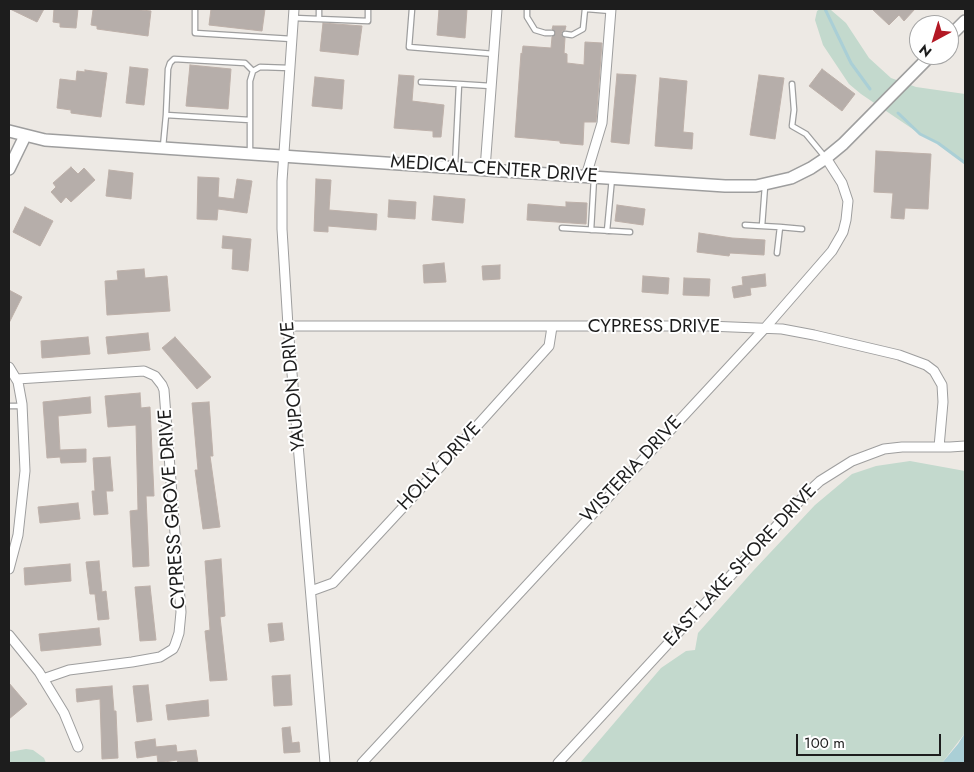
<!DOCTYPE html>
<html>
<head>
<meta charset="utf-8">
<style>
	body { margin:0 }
	#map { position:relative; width:974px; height:772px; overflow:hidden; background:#ede9e4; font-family:Jost,sans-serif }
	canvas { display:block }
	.frame { position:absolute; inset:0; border:10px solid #1d1d1d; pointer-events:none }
	.north { position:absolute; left:909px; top:15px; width:50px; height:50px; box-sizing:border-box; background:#fff; border:1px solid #a5a5a5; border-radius:50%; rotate:219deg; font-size:14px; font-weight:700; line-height:20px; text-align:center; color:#1d1d1d }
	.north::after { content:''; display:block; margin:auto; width:18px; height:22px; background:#b31824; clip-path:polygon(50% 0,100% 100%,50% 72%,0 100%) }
	.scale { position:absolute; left:796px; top:734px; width:145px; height:22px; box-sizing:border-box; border:2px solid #1d1d1d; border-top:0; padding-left:6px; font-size:15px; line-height:18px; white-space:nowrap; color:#1d1d1d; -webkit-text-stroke:4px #fff; paint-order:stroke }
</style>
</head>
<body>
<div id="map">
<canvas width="974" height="772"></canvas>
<div class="frame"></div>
<div class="north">N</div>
<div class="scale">100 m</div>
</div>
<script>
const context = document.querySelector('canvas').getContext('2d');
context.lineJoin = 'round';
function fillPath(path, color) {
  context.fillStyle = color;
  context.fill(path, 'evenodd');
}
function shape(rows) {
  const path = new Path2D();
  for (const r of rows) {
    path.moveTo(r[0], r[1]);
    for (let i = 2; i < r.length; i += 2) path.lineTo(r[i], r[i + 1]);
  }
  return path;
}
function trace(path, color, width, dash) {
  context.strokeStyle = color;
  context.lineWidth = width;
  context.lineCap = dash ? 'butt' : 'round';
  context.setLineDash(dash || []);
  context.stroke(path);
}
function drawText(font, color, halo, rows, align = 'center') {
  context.font = font + ' Jost,sans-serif';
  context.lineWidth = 4;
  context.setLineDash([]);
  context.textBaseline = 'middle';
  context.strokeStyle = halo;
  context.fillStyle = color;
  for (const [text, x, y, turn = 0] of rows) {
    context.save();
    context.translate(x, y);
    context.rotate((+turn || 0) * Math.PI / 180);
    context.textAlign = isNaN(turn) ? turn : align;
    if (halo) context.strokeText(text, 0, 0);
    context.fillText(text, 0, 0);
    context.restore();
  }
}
const wetland = shape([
	[820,9,831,10,846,23,869,58,891,78,916,87,965,94,965,163,938,143,920,134,861,94,849,84,823,45,815,20,817,11],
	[910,461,965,471,965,733,942,763,580,763,661,668,686,651,695,650,698,633,753,571,815,505,852,474,876,466],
	[26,749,33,750,44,758,46,763,9,763,9,752]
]);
const water = shape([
	[965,733,965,763,942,763,958,744]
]);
const stream = shape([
	[825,9,851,63,870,89],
	[898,113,920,134,938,143,965,163]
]);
const building = shape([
	[10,9,44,9,37,22,10,9],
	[54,9,78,9,76,28,60,27,60,23,53,22,54,9],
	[97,9,133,9,151,11,148,36,97,29,97,26,91,25,93,10,97,10,97,9],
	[211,9,265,9,262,31,209,25,211,9],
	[439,9,467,9,465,38,437,35,439,9],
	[872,9,915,9,904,21,899,15,889,25,872,9],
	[323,23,362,26,358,55,320,51,323,23],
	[553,26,566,26,565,30,562,31,561,34,565,38,564,53,567,54,567,63,584,65,585,42,602,43,596,122,584,122,583,145,560,143,560,141,515,137,521,53,522,54,523,46,551,48,552,37,556,33,552,29,553,26],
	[190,65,231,69,228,109,186,106,190,65],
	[130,67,148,69,144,105,126,103,130,67],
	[822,69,855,94,842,111,809,86,822,69],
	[85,70,107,73,101,117,71,113,71,110,57,108,60,79,76,81,77,71,85,72,85,70],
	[617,74,636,75,629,144,611,142,617,74],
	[399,75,414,76,412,101,444,105,441,137,433,137,433,131,394,128,399,75],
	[759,75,784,78,775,139,750,135,759,75],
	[315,77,344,80,342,109,312,106,315,77],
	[660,78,687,81,683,132,693,133,692,149,655,146,660,78],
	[876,151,931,154,928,209,905,208,904,219,891,218,893,193,874,192,876,151],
	[71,167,78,174,84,168,95,180,71,202,66,197,61,203,51,192,56,187,53,183,71,167],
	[109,170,133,173,131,199,106,196,109,170],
	[198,177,219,178,218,197,234,199,237,179,252,181,247,213,218,209,217,220,197,219,198,177],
	[316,179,331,180,329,210,377,214,376,230,328,226,328,232,314,231,316,179],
	[434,196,465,199,463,223,432,220,434,196],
	[389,200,416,202,415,219,388,217,389,200],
	[566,202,587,203,586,224,527,220,528,204,566,207,566,202],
	[617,205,645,209,643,225,615,221,617,205],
	[25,207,53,221,40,246,13,232,25,207],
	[699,233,732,238,765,240,764,255,730,253,729,256,697,252,699,233],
	[223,236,251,239,248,271,232,269,233,249,222,248,223,236],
	[444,263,446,282,424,283,423,265,444,263],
	[500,265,500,279,483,280,482,266,500,265],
	[144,269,145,278,167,276,170,311,107,315,105,281,118,280,117,271,144,269],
	[765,274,766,286,750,288,751,295,734,298,732,287,743,285,742,277,765,274],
	[643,276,669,278,668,294,642,292,643,276],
	[684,278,710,279,709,296,683,295,684,278],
	[9,290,22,297,9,323,9,290],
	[148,333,150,350,108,354,106,337,148,333],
	[88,337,90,354,42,358,41,341,88,337],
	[175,337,211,377,197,389,162,348,175,337],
	[140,393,141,408,150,407,154,496,146,496,149,566,133,567,130,511,138,510,136,425,108,427,105,396,140,393],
	[90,397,91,413,58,416,60,450,86,449,86,462,61,463,60,457,47,458,43,402,90,397],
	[209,402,213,456,210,456,220,527,203,529,195,470,198,470,192,403,209,402],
	[110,457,113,491,106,491,108,514,94,515,92,491,95,491,93,458,110,457],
	[78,503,80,519,40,523,38,507,78,503],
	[221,559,225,616,220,617,227,680,210,681,205,631,210,630,205,561,221,559],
	[99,561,102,592,106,591,109,619,98,620,95,594,90,594,86,562,99,561],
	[70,564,71,581,25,585,24,568,70,564],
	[150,586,156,640,140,641,135,587,150,586],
	[282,623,284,640,270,642,268,624,282,623],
	[99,628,101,645,41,651,39,634,99,628],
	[290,675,292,705,274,706,272,676,290,675],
	[9,683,27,704,9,719,9,683],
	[148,685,152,720,137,722,133,686,148,685],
	[112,686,114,711,116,711,118,758,102,759,100,699,77,702,76,689,112,686],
	[208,700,209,716,168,720,166,705,208,700],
	[290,727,292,743,299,742,300,752,284,753,282,728,290,727],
	[155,739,156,747,176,745,177,752,196,750,198,763,178,763,177,760,158,763,157,755,137,758,135,742,155,739]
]);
const service = shape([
	[195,9,195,33,292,39],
	[412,9,409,47,494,54],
	[527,9,527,17,535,30,545,33,552,33],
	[587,9,611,11],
	[294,18,368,21,368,9],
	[319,18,319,9],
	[565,34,572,35,583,29,585,9],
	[421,82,459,84],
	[792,84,794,110,792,126,806,134,825,157],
	[166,115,168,69,170,63,174,59,245,63,253,71],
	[163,147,166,115,250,120],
	[250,154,250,81,253,71,260,67,290,68],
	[455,166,459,84,491,86],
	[765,186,762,226,780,227,777,253],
	[745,225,762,226],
	[780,227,802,229],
	[562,228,630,232],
	[591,230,594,178],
	[607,231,612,178],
	[9,406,22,406]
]);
const minor = shape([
	[294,9,282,181,282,229,288,326,325,763],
	[485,169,497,9],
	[586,176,602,123,611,9],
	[288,326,708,326,782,329,814,335,899,355,926,365,934,371,942,385,943,402,939,447],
	[9,367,18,382,22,404,25,471,18,535,9,569],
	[17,379,144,371,155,376,162,385,164,390,181,612,179,633,175,645,173,649,160,657,132,662,69,670,43,679],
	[311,591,333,583,421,488,549,346,552,327],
	[9,635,39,672,64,713,78,747],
	[362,763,765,328,832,251,843,232,846,220,848,201,842,183,826,158],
	[558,763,805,495,820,481,852,461,884,449,902,447,950,447,965,446]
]);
const tertiary = shape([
	[949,37,965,21],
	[9,131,45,140,725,186,756,186,791,178,811,168,826,158,843,144,931,55],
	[9,169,25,136]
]);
const streetNames = [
	["MEDICAL CENTER DRIVE",494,170,4],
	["CYPRESS DRIVE",654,327],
	["YAUPON DRIVE",294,386,-95],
	["HOLLY DRIVE",440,467,-47],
	["WISTERIA DRIVE",632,470,-47],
	["CYPRESS GROVE DRIVE",173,509,-94],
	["EAST LAKE SHORE DRIVE",741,566,-47]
];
fillPath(wetland, '#c3d9cd');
fillPath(water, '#aacfd6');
trace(stream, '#aacfd6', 3);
fillPath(building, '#b6aeaa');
trace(building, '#bdb0a9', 1);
trace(service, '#9e9e9e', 7);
trace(minor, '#9e9e9e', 11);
trace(tertiary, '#9e9e9e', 14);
trace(service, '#fff', 4.5);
trace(minor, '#fff', 9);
trace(tertiary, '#fff', 11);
drawText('19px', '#1d1d1d', '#fff', streetNames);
</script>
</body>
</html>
